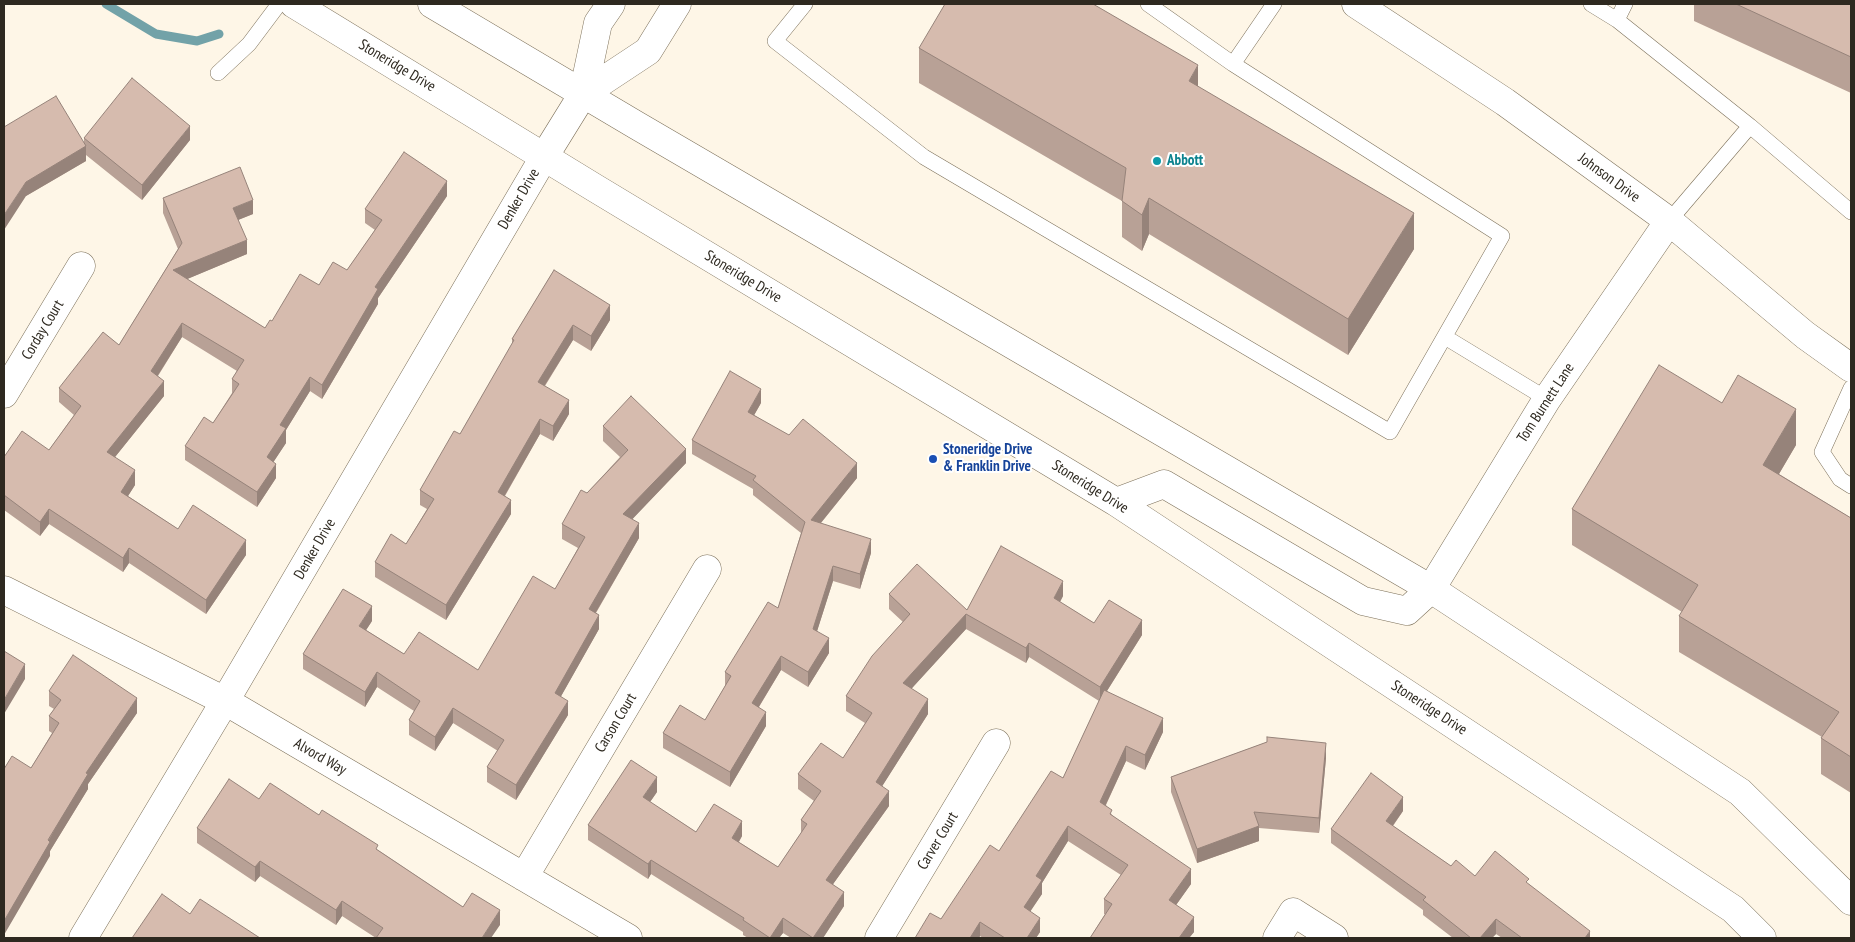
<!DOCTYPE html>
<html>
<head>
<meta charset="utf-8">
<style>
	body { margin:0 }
	#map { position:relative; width:1855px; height:942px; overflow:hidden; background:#fef6e7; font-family:"PT Sans Narrow",sans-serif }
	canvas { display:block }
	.frame { position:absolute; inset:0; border:5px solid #2e2920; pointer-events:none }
</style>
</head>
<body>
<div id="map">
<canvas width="1855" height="942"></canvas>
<div class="frame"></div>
</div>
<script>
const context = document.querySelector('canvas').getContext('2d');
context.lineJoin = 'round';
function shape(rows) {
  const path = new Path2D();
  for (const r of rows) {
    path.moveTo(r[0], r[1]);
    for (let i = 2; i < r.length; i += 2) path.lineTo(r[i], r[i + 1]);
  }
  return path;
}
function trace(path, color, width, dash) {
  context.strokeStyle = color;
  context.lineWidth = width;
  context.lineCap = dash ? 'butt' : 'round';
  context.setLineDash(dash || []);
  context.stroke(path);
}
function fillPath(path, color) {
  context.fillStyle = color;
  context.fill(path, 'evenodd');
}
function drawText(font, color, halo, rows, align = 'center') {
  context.font = font + ' "PT Sans Narrow",sans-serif';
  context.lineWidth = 4;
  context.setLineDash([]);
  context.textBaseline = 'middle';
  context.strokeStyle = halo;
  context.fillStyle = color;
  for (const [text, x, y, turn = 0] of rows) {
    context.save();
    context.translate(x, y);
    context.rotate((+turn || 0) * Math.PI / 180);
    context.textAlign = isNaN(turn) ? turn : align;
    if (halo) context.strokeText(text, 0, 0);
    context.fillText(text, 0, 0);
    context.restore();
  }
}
const stream = shape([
	[106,4,156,34,197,41,219,34]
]);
const lane = shape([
	[805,4,775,41,924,157,1390,432,1502,236,1233,64,1148,4],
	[1591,4,1617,20,1750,126,1851,212],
	[1617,20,1625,4],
	[1233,64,1274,4],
	[218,73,249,44,279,4],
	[1669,221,1750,126],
	[1445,337,1547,399],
	[1851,388,1822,452,1840,479,1851,486]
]);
const street = shape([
	[4,394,81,266],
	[1431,589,1547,399,1669,221],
	[4,590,225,701,628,938],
	[524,877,707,569],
	[83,938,225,701,544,157],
	[879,938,996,743],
	[1277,938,1293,912,1334,938]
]);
const secondary = shape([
	[294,4,595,188,1116,502,1733,909,1762,938],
	[432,4,636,125,1431,589,1740,792,1851,901],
	[1356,4,1505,102,1669,221,1805,335,1851,368],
	[583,94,648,51,677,4],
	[544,157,583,94,598,23,611,4],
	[1116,502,1164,484,1363,601,1407,611,1431,589]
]);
const wall = shape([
	[1694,4,1851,4,1851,93,1694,21],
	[919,48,1198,87,1414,249,1348,355,1149,234,1142,251,1122,237,1122,201,919,83],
	[4,127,84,142,84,138,190,140,142,200,86,155,86,161,26,196],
	[447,196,378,298,378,304,322,399,310,391,286,430,286,443,273,462,276,478,257,507,185,460,185,446,213,423,232,393,232,379,237,371,182,337,158,376,164,396,115,457,135,485,128,496,178,529,246,555,206,614,129,563,123,572,49,524,40,536,4,510,4,457,49,450,74,415,59,402,59,388,119,345,178,249,163,213,163,198,253,214,238,220,247,254,187,279,265,328,272,321,319,285,347,270,375,230,365,223,365,209],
	[554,270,610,320,591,351,573,340,545,386,569,414,553,441,540,434,505,496,511,514,446,620,375,577,375,562,406,544,427,509,420,505,420,490,460,434,512,345,512,339],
	[761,403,754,415,857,478,821,523,871,553,860,589,833,581,817,631,829,653,808,687,781,670,759,707,766,726,730,787,663,748,663,733,705,720,725,686,725,672,778,608,801,533,753,495,753,489,692,454,692,440],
	[1722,403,1796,445,1779,474,1851,518,1851,793,1821,774,1821,738,1822,737,1679,652,1679,616,1682,612,1572,545,1572,509],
	[603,426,686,463,632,519,639,538,596,613,599,629,561,696,568,715,516,800,487,782,487,767,498,751,453,723,435,751,409,735,409,720,414,711,377,687,365,707,303,669,303,654,372,621,366,630,404,654,478,670,555,589,578,548,562,539,562,524,587,493,620,457,603,441],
	[889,594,967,610,1063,596,1060,602,1094,623,1142,635,1107,691,1163,732,1145,770,1126,761,1106,805,1112,815,1191,884,1176,905,1194,932,1189,938,1090,938,1105,914,1104,914,1104,899,1121,875,1068,841,1042,883,1042,894,1030,911,1040,932,1036,938,983,938,980,936,979,938,915,938,941,919,1063,778,1099,701,1029,657,1026,663,966,629,911,689,928,714,882,786,889,806,833,884,844,906,823,938,791,938,783,933,779,938,748,938,743,935,743,932,651,874,648,879,588,840,588,825,657,792,650,802,696,832,742,836,739,842,778,867,801,833,801,820,814,801,798,789,798,774,843,758,865,723,846,711,846,696,903,622,889,609],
	[49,691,137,713,88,784,88,789,50,851,50,856,31,768,52,733,49,731,49,716,54,709,49,706],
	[1267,742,1326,758,1319,833,1259,828,1259,841,1197,863,1171,792,1171,777],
	[259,799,319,815,378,850,463,907,500,925,376,938,342,916,336,925,260,876,255,882,197,843,197,828],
	[1403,811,1393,826,1451,866,1475,876,1529,884,1590,938,1502,938,1496,934,1492,938,1453,938,1423,915,1423,910,1331,843,1331,829]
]);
const shadedWall = shape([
	[1198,65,1198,101,1189,81],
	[190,126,190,140,142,200,142,185],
	[86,146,86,161,26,196,4,230,4,215,26,182],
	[447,181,447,196,378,298,378,304,322,399,322,385,375,287],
	[1149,198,1149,234,1142,251,1142,215],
	[253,200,253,214,233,222,233,208],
	[1414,213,1414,249,1348,355,1348,319],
	[247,240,247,254,173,285,173,270],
	[610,305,610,320,591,351,591,336],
	[182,323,182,337,151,386,151,371],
	[573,325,573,340,538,396,538,382],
	[310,377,310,391,286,430,286,443,267,472,267,457,280,425],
	[164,381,164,396,107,467,107,452],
	[761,389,761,403,748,426,748,412],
	[569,400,569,414,553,441,553,426],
	[1796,409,1796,445,1763,501,1763,465],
	[540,419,540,434,498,507,498,492],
	[686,449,686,463,623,529,623,514],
	[857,463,857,478,811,535,811,520],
	[276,464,276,478,257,507,257,492],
	[135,470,135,485,121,507,121,492],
	[511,500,511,514,446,620,446,605],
	[49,509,49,524,40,536,40,522],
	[639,523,639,538,589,624,589,609],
	[871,539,871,553,860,589,860,574],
	[246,540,246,555,206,614,206,600],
	[129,548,129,563,123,572,123,558],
	[833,566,833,581,813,644,813,629],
	[1063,581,1063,596,1054,613,1054,598],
	[372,606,372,621,359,641,359,626],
	[966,614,966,629,903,698,903,683],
	[599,615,599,629,555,707,555,693],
	[1142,620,1142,635,1100,702,1100,687],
	[829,638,829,653,808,687,808,672],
	[1029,643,1029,657,1026,663,1026,648],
	[781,656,781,670,752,718,752,703],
	[25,664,25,679,4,714,4,700],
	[377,672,377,687,365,707,365,692],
	[137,698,137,713,88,784,88,789,50,851,50,856,4,935,4,921,86,773],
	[928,699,928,714,876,796,876,782],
	[568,701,568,715,516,800,516,785],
	[453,708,453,723,435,751,435,737],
	[766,712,766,726,730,787,730,772],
	[1163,718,1163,732,1145,770,1145,755],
	[1326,743,1326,758,1319,833,1319,818],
	[1126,746,1126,761,1100,817,1100,802],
	[657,777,657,792,643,812,643,797],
	[889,791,889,806,826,894,826,880],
	[1403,797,1403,811,1386,835,1386,821],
	[742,821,742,836,732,853,732,838],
	[1068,826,1068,841,1042,883,1042,894,1024,921,1024,907,1036,876],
	[1259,826,1259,841,1197,863,1197,849],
	[651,860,651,874,648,879,648,864],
	[260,861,260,876,255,882,255,867],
	[1191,869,1191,884,1169,915,1169,900],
	[844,892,844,906,823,938,813,938],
	[342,901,342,916,336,925,336,910],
	[500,910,500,925,491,938,482,938],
	[1194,917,1194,932,1189,938,1179,938],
	[783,918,783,933,779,938,770,938],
	[1040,918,1040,932,1036,938,1027,938],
	[1496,919,1496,934,1492,938,1480,938],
	[980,922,980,936,979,938,970,938],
	[1590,931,1590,938,1585,938]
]);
const building = shape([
	[945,4,1093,4,1198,65,1189,81,1414,213,1348,319,1149,198,1142,215,1122,201,1126,168,919,48,945,4],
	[1736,4,1851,4,1851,57,1736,4],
	[132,78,190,126,142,185,84,138,132,78],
	[56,96,86,146,26,182,4,215,4,127,56,96],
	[404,152,447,181,375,287,378,289,322,385,310,377,280,425,286,428,267,457,276,464,257,492,185,446,204,417,213,423,239,384,232,379,244,360,182,323,151,371,164,381,107,452,135,470,121,492,178,529,193,505,246,540,206,600,129,548,123,558,49,509,40,522,4,495,4,457,22,431,49,450,81,406,59,388,103,332,119,345,182,243,163,198,240,167,253,200,233,208,247,240,173,270,265,328,270,320,272,321,300,274,319,285,333,262,347,270,382,220,365,209,404,152],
	[554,270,610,305,591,336,573,325,538,382,569,400,553,426,540,419,498,492,511,500,446,605,375,562,391,534,406,544,434,499,420,490,454,431,460,434,514,340,512,339,554,270],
	[1659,365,1722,403,1738,375,1796,409,1763,465,1851,518,1851,757,1821,738,1839,712,1679,616,1698,585,1572,509,1659,365],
	[730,371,761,389,748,412,789,435,803,419,857,463,811,520,871,539,860,574,833,566,813,629,829,638,808,672,781,656,752,703,766,712,730,772,663,733,680,705,705,720,731,676,725,672,768,602,778,608,805,522,753,480,756,476,692,440,730,371],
	[631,396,686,449,623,514,639,523,589,609,599,615,555,693,568,701,516,785,487,767,504,740,453,708,435,737,409,720,420,701,377,672,365,692,303,654,343,589,372,606,359,626,404,654,419,632,478,670,533,576,555,589,585,537,562,524,581,490,587,493,628,450,603,426,631,396],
	[1001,546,1063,581,1054,598,1094,623,1109,600,1142,620,1100,687,1029,643,1026,648,966,614,903,683,928,699,876,782,889,791,826,880,844,892,813,938,783,918,770,938,743,920,744,918,651,860,648,864,588,825,631,760,657,777,643,797,696,832,714,804,742,821,732,838,778,867,807,824,801,820,821,791,798,774,821,743,843,758,872,713,846,696,872,656,910,614,889,594,917,564,967,610,1001,546],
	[4,651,25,664,4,700,4,651],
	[73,655,137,698,86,773,88,774,48,840,50,842,4,921,4,769,12,756,31,768,59,723,49,716,61,700,49,691,73,655],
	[1104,690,1163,718,1145,755,1126,746,1100,802,1112,810,1110,814,1191,869,1169,900,1194,917,1179,938,1090,938,1112,904,1104,899,1128,865,1068,826,1036,876,1042,880,1024,907,1040,918,1027,938,1005,938,980,922,970,938,915,938,930,913,941,919,990,845,999,851,1051,771,1063,778,1104,690],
	[1267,737,1326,743,1319,818,1254,812,1259,826,1197,849,1171,777,1267,742,1267,737],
	[1371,773,1403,797,1386,821,1451,866,1456,860,1475,876,1495,851,1529,879,1526,882,1590,931,1585,938,1522,938,1496,919,1480,938,1471,938,1423,900,1426,897,1331,829,1371,773],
	[229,779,259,799,270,783,319,815,322,810,378,845,376,849,463,907,472,893,500,910,482,938,376,938,383,928,342,901,336,910,260,861,255,867,197,828,229,779],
	[162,894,190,914,200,899,260,938,132,938,162,894]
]);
const markers = [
	[1157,161,5,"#0f9aa8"],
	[933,459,5,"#1a4fb4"]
];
const streetNames = [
	["Stoneridge Drive",397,66,31],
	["Johnson Drive",1609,178,36],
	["Denker Drive",519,199,-60],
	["Stoneridge Drive",743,277,31],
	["Corday Court",43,330,-59],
	["Tom Burnett Lane",1546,403,-57],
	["Stoneridge Drive",1090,487,32],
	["Denker Drive",315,549,-60],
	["Stoneridge Drive",1429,708,33],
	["Carson Court",616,723,-59],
	["Alvord Way",320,757,30],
	["Carver Court",938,841,-59]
];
const cultureNames = [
	["Abbott",1167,161]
];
const transitNames = [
	["Stoneridge Drive",943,450],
	["& Franklin Drive",943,467]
];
trace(stream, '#72a2a8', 9);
trace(lane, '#7c705a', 16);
trace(street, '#7c705a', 29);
trace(secondary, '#7c705a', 29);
trace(lane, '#fff', 15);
trace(street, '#fff', 28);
trace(secondary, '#fff', 28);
fillPath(wall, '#b8a196');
fillPath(shadedWall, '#96837a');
fillPath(building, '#d6bbae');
trace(building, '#96837a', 1);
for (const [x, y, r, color] of markers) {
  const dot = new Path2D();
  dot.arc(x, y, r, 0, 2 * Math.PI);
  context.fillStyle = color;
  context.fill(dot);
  trace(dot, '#fff', 2);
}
drawText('15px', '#2e2920', '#fff', streetNames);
drawText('bold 15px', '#0d838f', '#fff', cultureNames, 'left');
drawText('bold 15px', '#164399', '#fff', transitNames, 'left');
</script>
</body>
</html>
